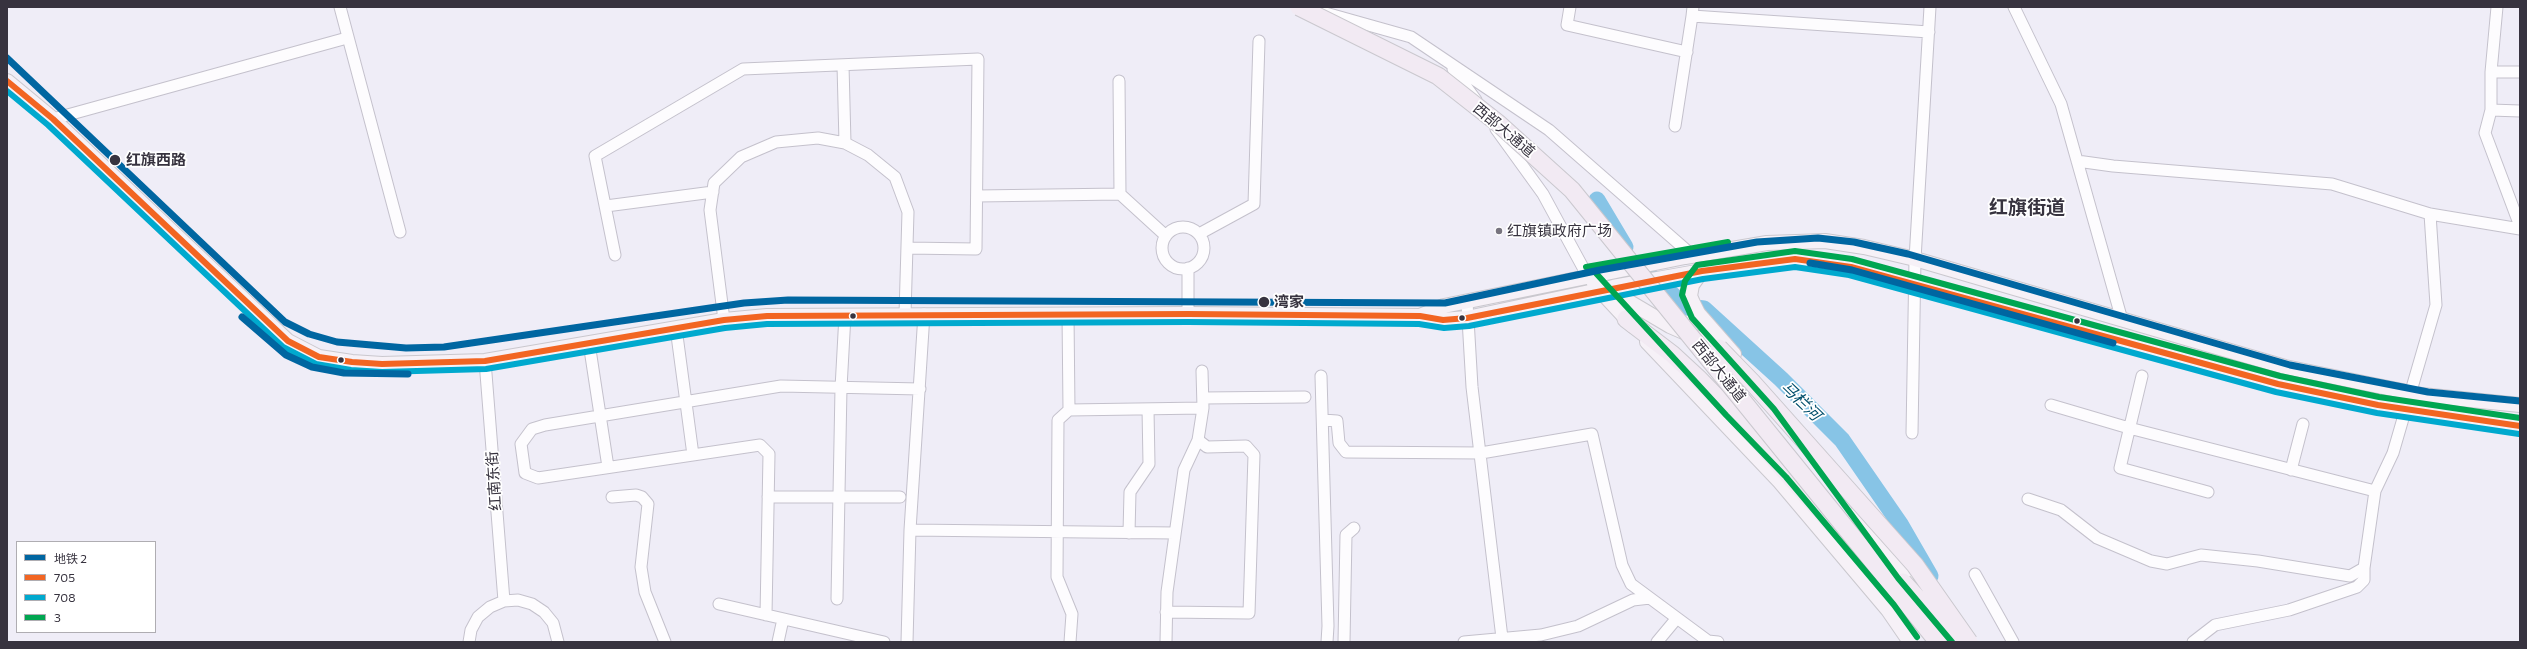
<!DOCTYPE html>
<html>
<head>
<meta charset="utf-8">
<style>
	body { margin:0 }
	#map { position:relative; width:2527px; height:649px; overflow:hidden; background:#efedf7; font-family:Commissioner,"Noto Sans SC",sans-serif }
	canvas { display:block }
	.frame { position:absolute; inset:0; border:8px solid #37333f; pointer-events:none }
	.legend { position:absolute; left:16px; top:541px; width:140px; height:92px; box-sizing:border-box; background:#fff; border:1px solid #afadb2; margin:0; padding:5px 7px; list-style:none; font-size:12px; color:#37333f }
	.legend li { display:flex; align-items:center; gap:8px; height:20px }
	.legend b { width:20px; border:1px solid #afadb2 }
</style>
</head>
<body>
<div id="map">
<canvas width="2527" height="649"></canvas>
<div class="frame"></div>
<ul class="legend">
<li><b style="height:5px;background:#0066a1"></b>地铁 2</li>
<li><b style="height:5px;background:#f26522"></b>705</li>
<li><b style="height:5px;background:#00a9ce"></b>708</li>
<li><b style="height:5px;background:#00a651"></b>3</li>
</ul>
</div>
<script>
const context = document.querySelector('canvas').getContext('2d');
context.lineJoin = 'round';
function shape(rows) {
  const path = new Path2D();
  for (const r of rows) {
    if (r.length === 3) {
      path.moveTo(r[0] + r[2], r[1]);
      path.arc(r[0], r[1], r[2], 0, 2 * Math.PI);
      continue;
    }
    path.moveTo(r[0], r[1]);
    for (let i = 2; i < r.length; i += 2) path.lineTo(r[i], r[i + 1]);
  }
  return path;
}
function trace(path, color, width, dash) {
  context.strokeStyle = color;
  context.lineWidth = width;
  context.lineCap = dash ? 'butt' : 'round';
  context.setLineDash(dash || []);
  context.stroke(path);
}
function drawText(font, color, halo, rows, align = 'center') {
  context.font = font + ' Commissioner,"Noto Sans SC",sans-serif';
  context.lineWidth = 3.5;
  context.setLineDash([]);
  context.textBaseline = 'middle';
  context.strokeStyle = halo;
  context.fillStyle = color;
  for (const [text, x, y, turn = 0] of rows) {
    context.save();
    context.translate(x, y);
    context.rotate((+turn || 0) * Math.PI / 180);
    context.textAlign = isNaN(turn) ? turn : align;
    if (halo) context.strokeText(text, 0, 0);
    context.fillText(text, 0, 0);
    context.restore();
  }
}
const river = shape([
	[1597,200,1625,247],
	[1644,271,1687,307,1704,309,1781,379,1842,440,1900,524,1930,576]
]);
const minor = shape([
	[340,7,400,232],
	[1570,7,1567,25,1687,52],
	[1693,7,1692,16,1929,32],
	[2014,7,2061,104,2122,320],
	[1322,12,1411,37,1549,130,1693,256],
	[843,65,845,143],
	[1453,69,1476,100],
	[2491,72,2497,7],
	[2520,72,2491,72,2491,110,2485,133,2520,226],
	[1119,81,1120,194,1166,236],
	[2491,110,2520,111],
	[53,119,347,38],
	[1675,126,1692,16],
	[1496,129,1543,194,1587,275],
	[2077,161,2113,166,2332,184,2430,214,2520,229],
	[977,196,1120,194],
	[606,206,713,192],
	[1183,248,21],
	[1199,234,1254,204,1259,41],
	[615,255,595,156,743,69,978,59,976,249,907,248],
	[1467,302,1472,387,1502,638],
	[1068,314,1069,410,1203,408,1202,371],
	[1188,314,1188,268],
	[724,320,710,210,714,183,741,157,776,142,818,138,845,143,868,155,895,177,908,212,905,314],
	[676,328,693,455],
	[589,343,608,467],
	[485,361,504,601],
	[1321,376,1328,626,1327,642],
	[2142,376,2120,468,2208,492],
	[1203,398,1305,397],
	[2051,405,2129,428,2375,491],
	[1069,410,1058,420,1057,577,1072,614,1070,642],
	[1323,420,1337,421,1339,443,1346,452,1481,453,1592,434,1622,565,1631,584,1708,641,1718,642],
	[1912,433,1915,259,1930,7],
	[2291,470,2303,424],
	[612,497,636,495,642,497,648,504,641,567,645,592,665,642],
	[768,497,900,497],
	[2028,499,2061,510,2097,538,2151,561,2167,564,2201,555,2258,561,2350,576,2364,568],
	[910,530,1175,533],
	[1129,533,1130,492,1149,464,1148,409],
	[1975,574,2013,642],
	[837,599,841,388,845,315],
	[719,604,884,642],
	[1166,612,1249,613,1254,455,1246,446,1207,447,1198,440],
	[766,615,769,454,760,445,538,478,525,473,521,444,532,429,545,425,781,386,920,389],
	[469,642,471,630,478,617,490,607,504,601,518,600,532,604,544,612,553,623,558,642],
	[778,642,783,619],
	[907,642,910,530,924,314],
	[1166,642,1167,592,1184,470,1198,440,1203,408],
	[1344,642,1346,535,1354,528],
	[1464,642,1541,635,1578,626,1633,600,1650,598],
	[1657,642,1677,618],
	[2193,642,2215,625,2289,610,2357,587,2364,580,2364,568,2375,491,2393,453,2436,305,2430,214]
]);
const major = shape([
	[7,81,53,119,288,341,319,357,352,362,382,364,485,361,724,320,767,316,1188,314,1420,316,1443,320,1467,318,1613,287,1702,271,1795,259,1851,267,2278,384,2378,405,2520,426],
	[1702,271,1692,285,1690,296,1693,303,1698,313,1734,354],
	[1594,284,1633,326],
	[1604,287,1670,326,1729,352],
	[1420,316,1444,306,1685,257,1767,243,1825,241,1864,247,1915,259,2285,367,2422,395,2520,405],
	[1647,342,1780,482,1888,610,1910,642],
	[1858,511,1917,588]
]);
const highway = shape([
	[1626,319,1672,354,1698,378,1743,424,1830,522,1843,533]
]);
const highwayBridge = shape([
	[1299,7,1438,76,1499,124,1572,190,1938,642],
	[1719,348,1752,382,1915,565,1969,642],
	[1903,582,1957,642]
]);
const bus1 = shape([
	[7,81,53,119,288,341,319,357,352,362,382,364,485,361,724,320,767,316,1188,314,1420,316,1443,320,1467,318,1702,271,1795,259,1851,267,2278,384,2378,405,2520,426]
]);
const bus2 = shape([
	[7,91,48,125,283,347,316,364,351,370,382,372,486,369,725,328,767,324,1188,322,1419,324,1444,328,1469,326,1703,279,1795,267,1849,275,2276,392,2377,413,2519,434]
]);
const bus3 = shape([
	[1586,267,1728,242],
	[1593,270,1726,415,1786,477,1894,605,1917,637],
	[1952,642,1898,578,1774,409,1692,318,1682,295,1685,281,1697,265,1795,251,1852,259,2280,376,2379,397,2520,418]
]);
const metro1 = shape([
	[7,58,285,322,309,334,337,342,406,348,444,347,744,303,788,300,1445,303,1600,270,1757,242,1818,238,1854,242,1908,254,2290,365,2428,392,2520,401],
	[1810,263,1852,270,2113,343],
	[242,317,286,355,312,367,344,373,408,374]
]);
const markers = [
	[115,160,6,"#37333f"],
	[1499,231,4,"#77747f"],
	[1264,302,6,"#37333f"],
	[853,316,3.5,"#37333f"],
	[1462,318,3.5,"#37333f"],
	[2077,321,3.5,"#37333f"],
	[341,360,3.5,"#37333f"]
];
const streetNames = [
	["西部大通道",1504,130,40],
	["西部大通道",1719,371,51],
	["红南东街",494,481,-94]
];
const stopNames = [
	["红旗西路",126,160],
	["湾家",1274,302]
];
const poiNames = [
	["红旗镇政府广场",1507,231]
];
const waterNames = [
	["马栏河",1801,401,44]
];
const districtNames = [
	["红旗街道",2027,208]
];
trace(river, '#87c4e6', 17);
trace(minor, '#c4c1cc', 13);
trace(major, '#cac8ce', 16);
trace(highway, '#cac8ce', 19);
trace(minor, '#fdfcfe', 11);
trace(major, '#f6f1f7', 14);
trace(highway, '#f2eaf3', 17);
trace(highwayBridge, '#cac8ce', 19, []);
trace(highwayBridge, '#f2eaf3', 17);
trace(bus1, '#f26522', 6);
trace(bus2, '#00a9ce', 6);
trace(bus3, '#00a651', 6);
trace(metro1, '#0066a1', 7);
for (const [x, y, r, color] of markers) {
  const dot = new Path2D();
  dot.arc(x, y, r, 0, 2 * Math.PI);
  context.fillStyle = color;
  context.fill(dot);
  trace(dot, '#fff', 1.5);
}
drawText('15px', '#37333f', '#fff', streetNames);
drawText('bold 15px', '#37333f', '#fff', stopNames, 'left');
drawText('15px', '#37333f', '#fff', poiNames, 'left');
drawText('italic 16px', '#004e6b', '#fff', waterNames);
drawText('bold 19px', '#37333f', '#fff', districtNames);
</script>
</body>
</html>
